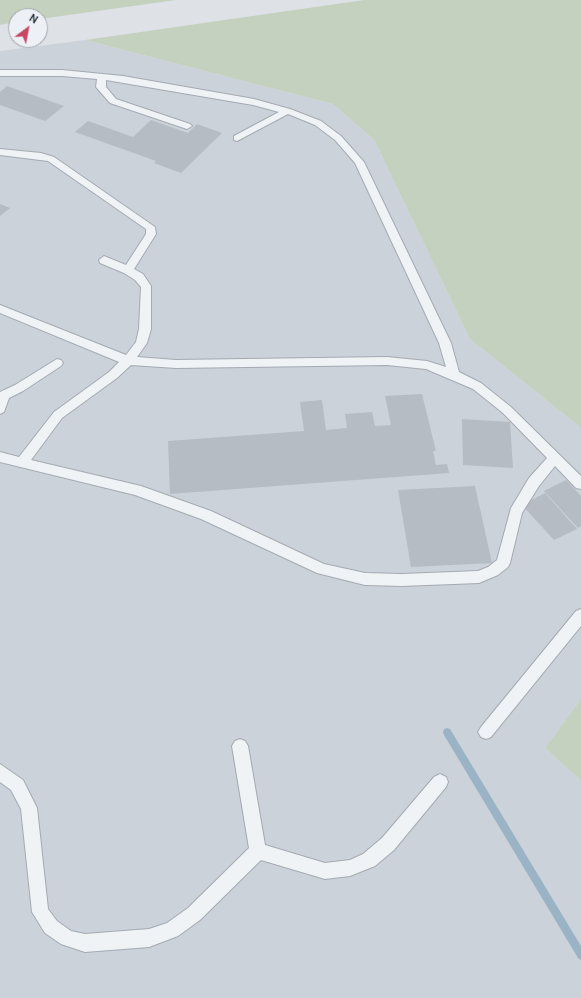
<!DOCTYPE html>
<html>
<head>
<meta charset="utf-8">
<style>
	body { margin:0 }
	#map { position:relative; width:581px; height:998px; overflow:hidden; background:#dee2e7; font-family:Cabin,sans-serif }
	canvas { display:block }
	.north { position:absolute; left:8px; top:8px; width:40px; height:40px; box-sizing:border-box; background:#edf1f5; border:1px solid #9ea5ab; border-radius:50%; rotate:32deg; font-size:11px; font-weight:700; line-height:16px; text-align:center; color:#28323d }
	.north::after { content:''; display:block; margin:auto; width:14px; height:18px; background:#c94666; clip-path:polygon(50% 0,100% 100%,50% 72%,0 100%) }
</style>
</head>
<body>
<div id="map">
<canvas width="581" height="998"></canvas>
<div class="north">N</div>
</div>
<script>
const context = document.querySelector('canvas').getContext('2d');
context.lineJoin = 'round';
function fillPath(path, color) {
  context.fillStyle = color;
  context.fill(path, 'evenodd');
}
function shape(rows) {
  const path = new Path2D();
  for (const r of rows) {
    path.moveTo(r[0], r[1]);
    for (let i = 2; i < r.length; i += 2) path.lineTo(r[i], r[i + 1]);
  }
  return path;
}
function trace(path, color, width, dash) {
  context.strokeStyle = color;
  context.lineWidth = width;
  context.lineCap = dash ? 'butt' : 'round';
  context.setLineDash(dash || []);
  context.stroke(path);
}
const built = shape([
	[85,40,333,104,374,140,470,339,581,428,581,699,545,748,581,781,581,998,0,998,0,51]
]);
const green = shape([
	[0,0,176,0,40,19,40,16,16,16,16,22,0,25],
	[364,0,581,0,581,428,470,339,374,140,333,104,85,40],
	[581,699,581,781,545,748]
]);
const stream = shape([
	[447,728,450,729,581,946,581,960,578,958,444,735,443,732,444,729,447,728]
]);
const building = shape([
	[7,86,64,106,45,121,0,105,0,92],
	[151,120,188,133,197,124,222,133,181,173,154,163,156,161,75,132,88,121,133,137],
	[0,204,10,208,0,216],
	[422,394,436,451,433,451,436,465,447,464,449,473,170,494,168,441,304,431,300,402,322,400,326,430,347,428,345,414,372,412,375,426,391,425,385,396],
	[462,419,510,422,513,468,463,465],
	[566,480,581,496,581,526,578,528,544,491],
	[475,486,492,563,411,567,398,490],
	[545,493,577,529,554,540,522,505]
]);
const lane = shape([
	[0,70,62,70,123,76,254,99,290,109,321,121,341,136,364,162,451,343,459,372,481,383,511,407,581,476,581,489,576,488,555,466,539,486,522,513,510,563,508,567,498,575,479,583,402,586,365,585,317,573,201,519,135,495,0,462,0,452,19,457,54,412,109,372,119,362,0,313,0,305,126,355,136,342,139,329,141,287,135,280,124,273,100,263,99,260,104,256,126,265,146,234,146,229,48,161,0,155,0,149,41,153,54,157,155,227,156,234,134,269,143,274,151,286,151,329,147,343,137,357,176,360,387,357,427,361,446,367,439,343,355,163,335,140,315,125,288,114,237,141,234,140,234,136,279,112,253,105,106,80,106,87,116,99,190,124,192,126,187,129,110,103,96,87,97,79,62,76,0,76,0,70],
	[131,365,176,368,387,365,426,369,473,389,503,413,547,458,529,478,511,508,497,560,488,567,478,571,402,574,365,573,324,564,211,511,141,486,31,460,62,418,117,378,131,365],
	[57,359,61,360,63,363,61,366,23,391,9,398,4,412,0,414,0,392,15,385,57,359],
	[581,609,581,626,491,737,486,739,481,737,478,732,481,727,576,611,581,609],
	[240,739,245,741,248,746,265,845,325,863,350,860,363,854,382,838,434,777,440,774,446,777,448,782,446,787,394,850,375,866,350,876,325,879,261,860,200,920,178,936,149,947,85,952,61,944,45,933,32,912,21,809,11,790,0,782,0,764,23,780,37,808,48,909,57,921,71,931,85,934,149,929,167,923,188,908,249,848,232,746,235,741,240,739]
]);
fillPath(built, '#ccd2d9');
fillPath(green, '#c5d1bf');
fillPath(stream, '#9ab4c6');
fillPath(building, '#b5bcc4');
trace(lane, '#a4aab1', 2);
fillPath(lane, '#f0f3f6');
</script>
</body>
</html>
